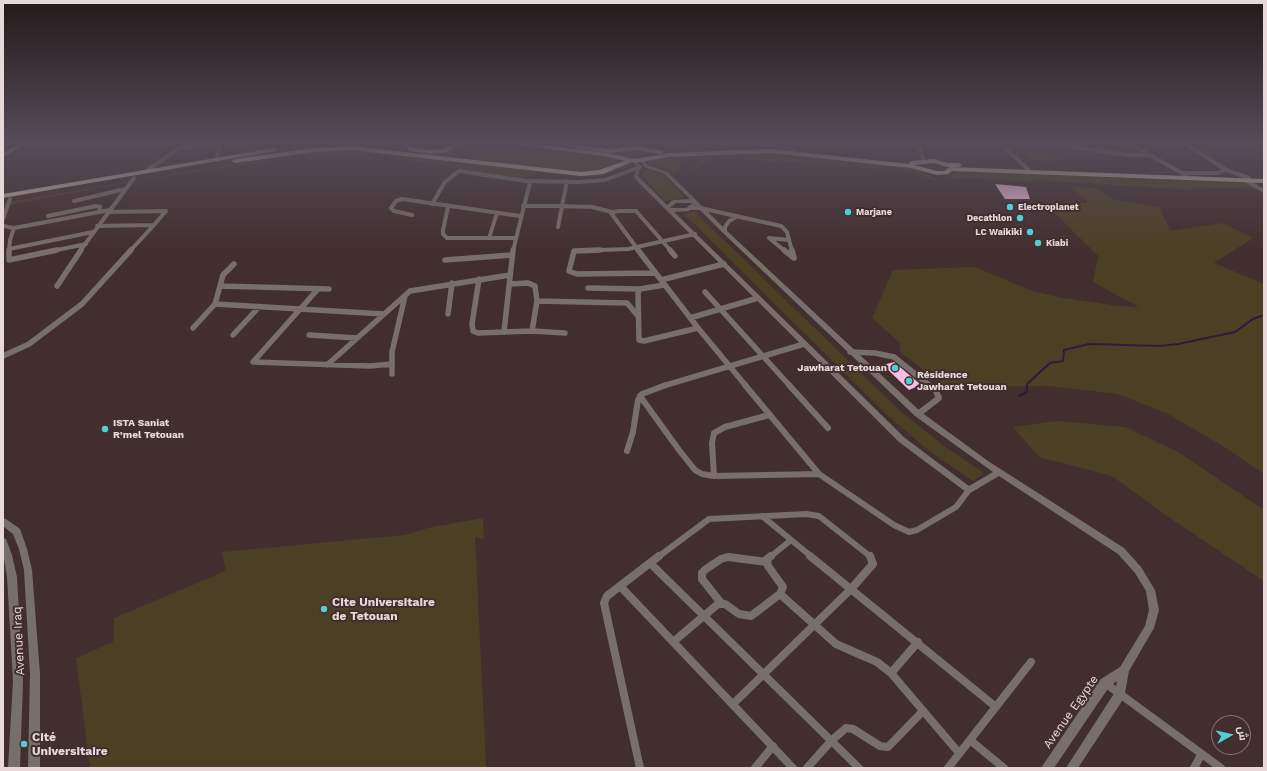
<!DOCTYPE html>
<html>
<head>
<meta charset="utf-8">
<style>
	body { margin:0 }
	#map { position:relative; width:1267px; height:771px; overflow:hidden; background:#432e2f; font-family:"Work Sans",Cairo,sans-serif }
	canvas { display:block }
	.frame { position:absolute; inset:0; border:4px solid #e7d9d9; pointer-events:none }
	.north { position:absolute; left:1211px; top:715px; width:40px; height:40px; box-sizing:border-box; background:#432e2f; border:1px solid #857273; border-radius:50%; rotate:82deg; font-size:11px; font-weight:700; line-height:16px; text-align:center; color:#e7d9d9 }
	.north::after { content:''; display:block; margin:auto; width:14px; height:18px; background:#52ccd5; clip-path:polygon(50% 0,100% 100%,50% 72%,0 100%) }
</style>
</head>
<body>
<div id="map">
<canvas width="1267" height="771"></canvas>
<div class="frame"></div>
<div class="north">ش</div>
</div>
<script>
const context = document.querySelector('canvas').getContext('2d');
context.lineJoin = 'round';
function fillPath(path, color) {
  context.fillStyle = color;
  context.fill(path, 'evenodd');
}
function shape(rows) {
  const path = new Path2D();
  for (const r of rows) {
    path.moveTo(r[0], r[1]);
    for (let i = 2; i < r.length; i += 2) path.lineTo(r[i], r[i + 1]);
  }
  return path;
}
function trace(path, color, width, dash) {
  context.strokeStyle = color;
  context.lineWidth = width;
  context.lineCap = dash ? 'butt' : 'round';
  context.setLineDash(dash || []);
  context.stroke(path);
}
function drawText(font, color, halo, rows, align = 'center') {
  context.font = font + ' "Work Sans",sans-serif';
  context.lineWidth = 4;
  context.setLineDash([]);
  context.textBaseline = 'middle';
  context.strokeStyle = halo;
  context.fillStyle = color;
  for (const [text, x, y, turn = 0] of rows) {
    context.save();
    context.translate(x, y);
    context.rotate((+turn || 0) * Math.PI / 180);
    context.textAlign = isNaN(turn) ? turn : align;
    if (halo) context.strokeText(text, 0, 0);
    context.fillText(text, 0, 0);
    context.restore();
  }
}
const green = shape([
	[342,143,401,143,408,150,434,152,460,143,498,143,515,147,613,157,619,160,607,167,581,172,394,149,354,146,324,146],
	[562,143,633,143,632,146,615,149],
	[352,149,584,174,628,163,635,165,606,174,588,177,538,173,525,179,393,158,361,150,337,151,134,181,3,206,3,203,307,151],
	[630,150,642,152,644,156,635,159,623,156,623,152],
	[1025,153,1053,154,1059,161,1030,160],
	[771,154,915,168,936,179,934,181,912,171,779,161,768,163,763,160,714,157,695,169,699,159,683,159,678,172,673,174,665,169,647,163,649,160,684,157],
	[645,169,662,174,685,197,665,201,642,176],
	[957,171,1248,183,1258,189,1192,187,1194,190,1032,180,1032,182,964,178,959,180,949,177],
	[1071,187,1095,188,1114,200,1160,207,1170,231,1223,223,1253,238,1214,263,1264,284,1264,474,1223,446,1166,413,1118,394,1050,386,946,387,900,352,900,343,872,318,893,270,975,267,1032,291,1063,298,1119,306,1139,307,1093,282,1098,256,1045,203,1089,203],
	[694,211,898,409,940,443,984,473,973,481,928,450,886,414,684,214],
	[1057,421,1125,427,1178,452,1264,510,1264,581,1170,518,1112,476,1039,457,1013,427],
	[483,518,484,539,475,537,486,768,90,768,76,658,113,642,114,618,226,571,222,552,405,535,428,528]
]);
const stream = shape([
	[1019,396,1027,392,1027,384,1050,363,1063,361,1064,350,1089,344,1160,346,1178,344,1235,332,1253,319,1264,315]
]);
const building = shape([
	[995,184,1026,187,1030,199,1005,199],
	[894,362,920,384,917,385,918,386,909,390,883,365]
]);
const minorFar3 = shape([
	[740,143,790,147,793,151],
	[790,143,813,143],
	[880,143,919,147],
	[999,143,1028,169],
	[1059,143,1066,146,1128,155,1150,155],
	[1095,143,1104,151],
	[1129,143,1187,176],
	[1185,143,1226,170,1249,178],
	[916,144,919,147,924,162],
	[181,147,217,144,220,146,216,160],
	[146,171,184,145],
	[1183,173,1218,173,1226,170],
	[567,181,562,206,592,207,612,212],
	[1247,181,1264,191],
	[74,201,125,189],
	[432,204,445,182,459,171,526,181,579,182,605,180,640,167],
	[523,206,562,206,558,227],
	[448,207,443,230,443,234,447,238,515,238],
	[691,208,700,208,781,226,787,232,792,251],
	[109,212,166,211,154,225],
	[412,215,394,211,391,208,396,201,402,199,520,216],
	[48,216,96,206,100,207,99,211],
	[3,219,10,199],
	[3,226,14,228,110,210],
	[97,226,154,225,130,251],
	[725,232,725,227,729,221,738,216],
	[489,238,497,213],
	[9,249,93,232],
	[9,251,10,240,14,228],
	[52,251,86,244],
	[80,251,134,178],
	[513,251,530,182],
	[574,251,628,249,695,234],
	[639,251,611,213,618,211,636,211,671,251],
	[785,251,769,238,789,240]
]);
const minorFar2 = shape([
	[9,250,9,260,57,250],
	[600,250,574,251,569,271,577,274,655,273],
	[638,250,698,328],
	[670,250,675,256],
	[784,250,794,258],
	[792,250,794,258],
	[445,260,512,255],
	[479,279,472,324,473,331,478,333,504,332],
	[661,280,724,264],
	[510,284,528,283,535,286,537,301,532,331,504,332,513,250],
	[57,286,81,250],
	[220,286,329,289],
	[588,288,640,289,664,285],
	[318,289,253,362,370,366,392,364],
	[640,289,638,293,639,340,644,341,698,328,746,386],
	[705,292,790,386],
	[537,301,627,303,638,316],
	[215,304,384,314],
	[448,314,452,283],
	[690,318,758,298],
	[193,328,215,304,223,275,234,264],
	[532,331,565,333],
	[233,335,259,307],
	[309,335,357,338],
	[850,352,875,353,894,357,930,386],
	[3,356,29,344,82,304,131,250],
	[327,365,410,291,510,275],
	[392,374,392,352,405,296],
	[663,386,804,344]
]);
const minorFar1 = shape([
	[745,385,819,474,894,525,909,532,917,530,956,507,969,490],
	[789,385,828,428],
	[640,396,679,450,695,470,702,474,714,476,819,474],
	[918,414,939,398,936,391,929,385],
	[627,451,633,432,638,400,642,394,666,385],
	[714,476,712,443,714,433,725,427,769,415],
	[762,516,812,557],
	[658,557,709,519,806,514,819,516,871,557],
	[770,557,791,540]
]);
const minor = shape([
	[810,556,996,707],
	[650,563,859,768],
	[620,586,793,768],
	[780,594,836,644,877,662,891,673],
	[721,603,702,579,702,573,706,569,721,559,728,557,767,562],
	[673,642,718,604,725,604,739,614,751,616,780,594,783,587,768,566,767,559,771,556],
	[918,642,891,673,959,753],
	[1105,683,1221,768],
	[733,704,851,589,873,564,870,556],
	[970,740,1004,768],
	[640,768,604,603,607,596,659,556],
	[755,768,773,746],
	[807,768,831,741,846,728,853,729,880,746,888,747,923,711],
	[948,768,1031,662],
	[1194,768,1201,755]
]);
const tertiary = shape([
	[636,143,641,143,636,149,632,149,632,148,636,143],
	[642,158,646,158,645,162,648,165,668,172,727,231,921,412,988,461,1124,548,1141,567,1155,590,1159,610,1154,628,1129,671,1124,698,1078,768,1066,768,1115,692,1117,681,1109,687,1054,768,1041,768,1101,679,1120,667,1145,626,1149,610,1146,591,1135,573,1118,554,999,476,972,492,969,493,966,492,899,442,637,181,634,176,637,166,631,161,633,160,641,166,638,176,667,205,673,200,690,199,664,174,644,167,641,162,642,158],
	[676,203,693,203,686,208,670,208,676,203],
	[695,205,723,233,915,416,993,472,969,486,905,438,674,212,689,211,695,205],
	[3,518,6,519,20,529,27,549,32,570,40,674,40,768,28,768,30,674,24,570,19,549,13,534,3,526,3,518],
	[3,538,6,539,12,555,17,577,23,681,20,768,8,768,13,681,7,577,3,553,3,538]
]);
const primary = shape([
	[20,143,28,143,3,157,3,153,20,143]
]);
const trunk = shape([
	[501,143,525,143,603,152,635,159,669,153,771,149,909,164,910,162,912,161,934,159,947,163,959,163,962,165,959,167,947,167,934,163,914,165,937,171,944,171,950,167,1264,179,1264,183,952,171,948,174,937,175,911,168,771,153,669,157,635,163,603,156,501,143],
	[634,146,661,150,664,152,661,154,634,150,610,153,607,151,610,149,634,146],
	[274,148,276,149,276,151,3,198,3,194,274,148]
]);
const motorway = shape([
	[402,143,409,143,414,148,430,150,443,149,454,143,463,143,447,152,430,154,410,151,402,143],
	[545,143,567,143,610,149,614,151,610,153,545,143],
	[352,146,581,172,599,170,630,159,634,161,603,174,581,176,352,150,313,152,235,163,231,161,235,159,313,148,352,146]
]);
const markers = [
	[1010,207,4,"#52ccd5"],
	[848,212,4,"#52ccd5"],
	[1020,218,4,"#52ccd5"],
	[1030,232,4,"#52ccd5"],
	[1038,243,4,"#52ccd5"],
	[895,368,4,"#52ccd5"],
	[909,381,4,"#52ccd5"],
	[105,429,4,"#52ccd5"],
	[324,609,4,"#52ccd5"],
	[24,744,4,"#52ccd5"]
];
const farPoinames = [
	["Electroplanet",1018,207],
	["Marjane",856,212],
	["Decathlon",1012,218,"right"],
	["LC Waikiki",1022,232,"right"],
	["Kiabi",1046,243]
];
const poiNames = [
	["Jawharat Tetouan",887,368,"right"],
	["Résidence",917,375],
	["Jawharat Tetouan",917,387],
	["ISTA Saniat",113,423],
	["R’mel Tetouan",113,435]
];
const nearPoinames = [
	["Cite Universitaire",332,602],
	["de Tetouan",332,616],
	["Cité",32,737],
	["Universitaire",32,751]
];
const nearStreetnames = [
	["Avenue Iraq",19,641,-93],
	["Avenue Egypte",1071,712,-55]
];
fillPath(green, '#4c4024');
trace(stream, '#2f1942', 2);
fillPath(building, '#f6bee0');
trace(minorFar3, '#786f6a', 4);
trace(minorFar2, '#786f6a', 5.5);
trace(minorFar1, '#786f6a', 6);
trace(minor, '#786f6a', 8);
fillPath(tertiary, '#786f6a');
fillPath(primary, '#bba99e');
fillPath(trunk, '#c8b4a8');
fillPath(motorway, '#d6bfb2');
const sky = context.createLinearGradient(0, 0, 0, 251);
sky.addColorStop(0, '#25191a');
sky.addColorStop(0.57, '#554c58');
sky.addColorStop(1, '#554c5800');
context.fillStyle = sky;
context.fillRect(0, 0, 1267, 251);
for (const [x, y, r, color] of markers) {
  const dot = new Path2D();
  dot.arc(x, y, r, 0, 2 * Math.PI);
  context.fillStyle = color;
  context.fill(dot);
  trace(dot, '#432e2f', 1.5);
}
drawText('bold 9px', '#e7d9d9', '#432e2f', farPoinames, 'left');
drawText('bold 10px', '#e7d9d9', '#432e2f', poiNames, 'left');
drawText('bold 12px', '#e7d9d9', '#432e2f', nearPoinames, 'left');
drawText('12px', '#e7d9d9', '#432e2f', nearStreetnames);
</script>
</body>
</html>
